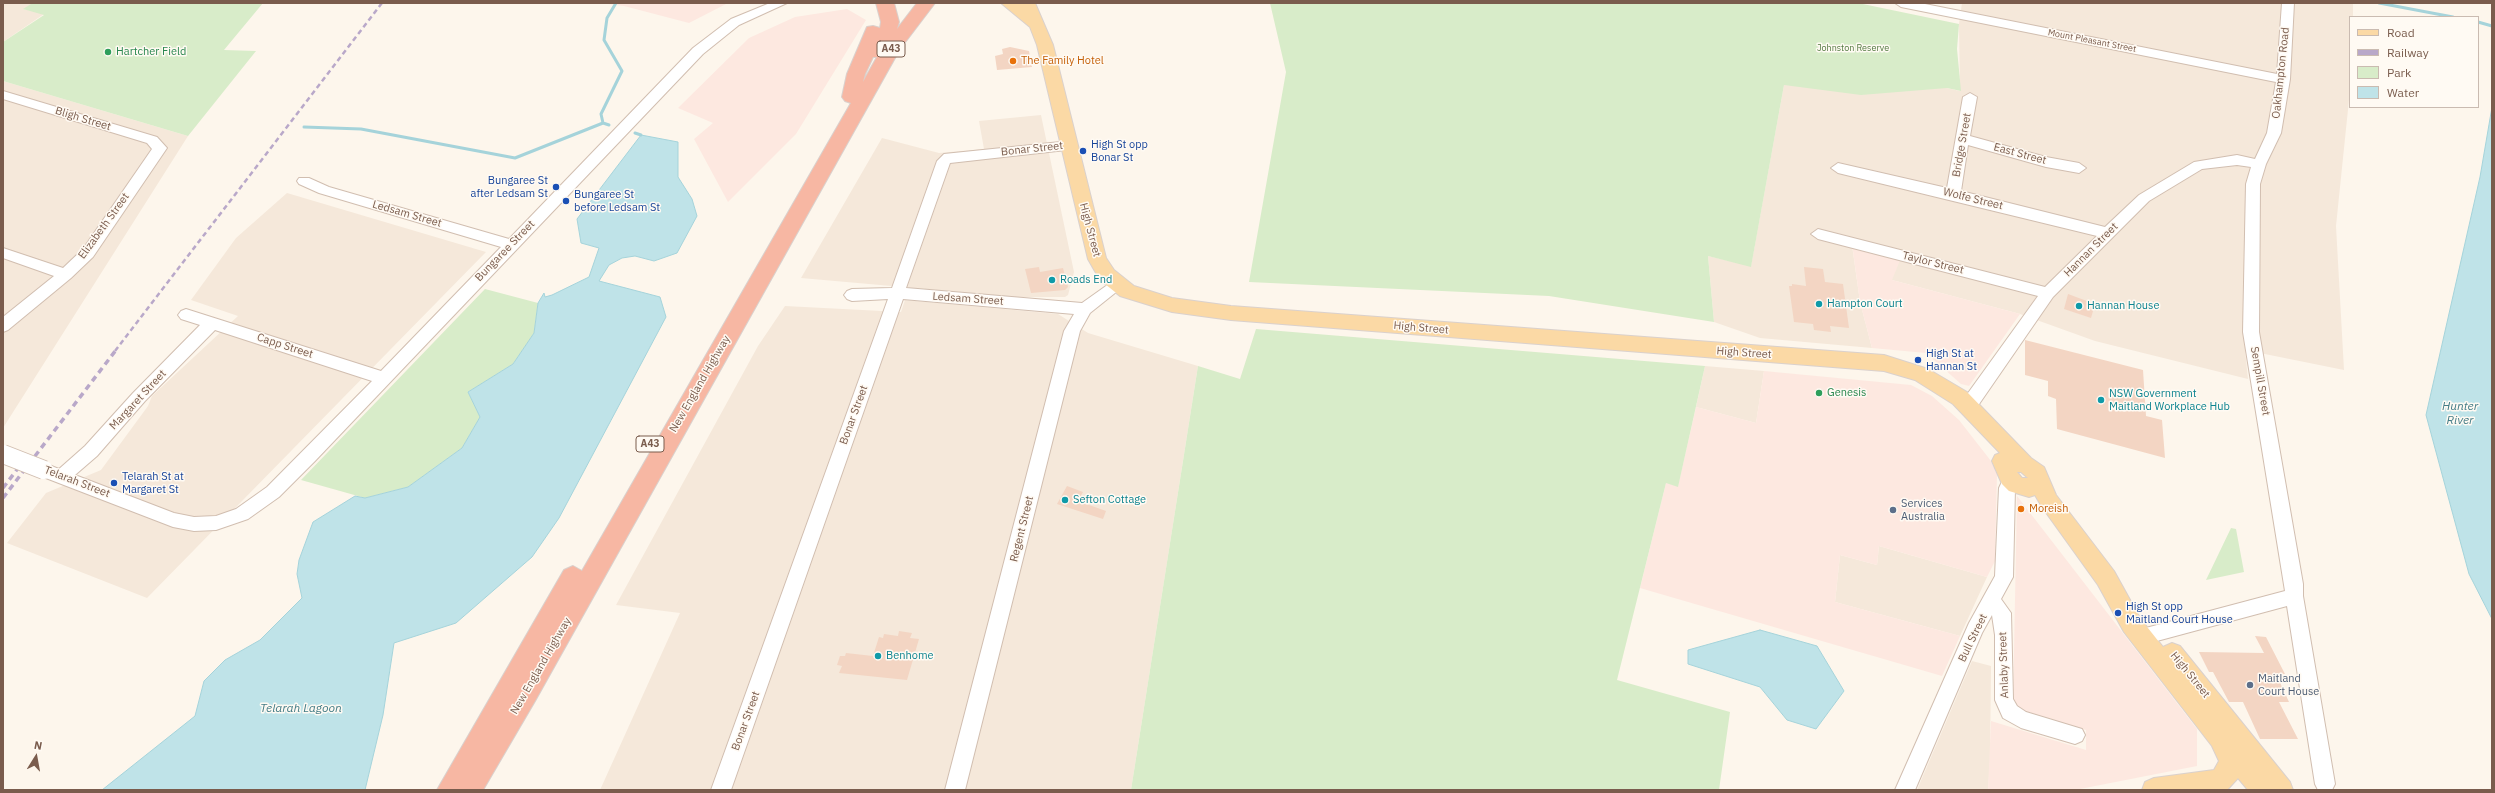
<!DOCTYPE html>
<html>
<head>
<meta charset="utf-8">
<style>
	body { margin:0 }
	#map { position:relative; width:2495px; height:793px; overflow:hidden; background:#fdf6ec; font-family:"IBM Plex Sans",sans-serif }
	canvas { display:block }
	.frame { position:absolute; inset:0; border:4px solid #7a5c4d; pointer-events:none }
	.legend { position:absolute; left:2349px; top:16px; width:130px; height:92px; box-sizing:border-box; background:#fffaf3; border:1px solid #cabbb1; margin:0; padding:5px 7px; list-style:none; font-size:12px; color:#7a5c4d }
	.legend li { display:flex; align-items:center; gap:8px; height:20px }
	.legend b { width:20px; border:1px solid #cabbb1 }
	.north { position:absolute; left:16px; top:737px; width:40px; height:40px; -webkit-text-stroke:3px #fffaf3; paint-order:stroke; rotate:11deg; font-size:11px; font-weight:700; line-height:16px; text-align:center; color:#7a5c4d }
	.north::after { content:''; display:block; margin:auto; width:14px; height:18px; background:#7a5c4d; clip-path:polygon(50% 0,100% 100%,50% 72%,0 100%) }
</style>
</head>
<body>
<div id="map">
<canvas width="2495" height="793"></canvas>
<div class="frame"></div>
<ul class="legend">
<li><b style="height:5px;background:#fbd9a5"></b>Road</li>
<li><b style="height:5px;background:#b9a8c9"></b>Railway</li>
<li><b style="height:11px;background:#d8ecc9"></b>Park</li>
<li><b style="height:11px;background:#bfe3e8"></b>Water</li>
</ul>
<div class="north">N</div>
</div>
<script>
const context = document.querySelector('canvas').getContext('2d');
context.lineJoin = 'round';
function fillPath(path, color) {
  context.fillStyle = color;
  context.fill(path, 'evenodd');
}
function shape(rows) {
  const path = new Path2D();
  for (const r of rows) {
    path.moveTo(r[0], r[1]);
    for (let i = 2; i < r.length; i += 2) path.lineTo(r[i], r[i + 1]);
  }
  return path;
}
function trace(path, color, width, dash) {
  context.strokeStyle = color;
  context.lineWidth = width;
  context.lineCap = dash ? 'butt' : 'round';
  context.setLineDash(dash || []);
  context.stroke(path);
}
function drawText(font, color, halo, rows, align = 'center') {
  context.font = font + ' "IBM Plex Sans",sans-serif';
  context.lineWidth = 3;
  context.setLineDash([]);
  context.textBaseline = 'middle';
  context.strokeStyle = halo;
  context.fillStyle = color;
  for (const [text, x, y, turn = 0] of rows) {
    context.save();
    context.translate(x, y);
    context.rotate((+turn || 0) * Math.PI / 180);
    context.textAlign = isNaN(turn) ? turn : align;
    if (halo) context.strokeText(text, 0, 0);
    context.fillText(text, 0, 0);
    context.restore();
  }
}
const residential = shape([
	[3,3,32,4,24,9,44,14,3,42],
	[1962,3,2353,3,2353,17,2350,17,2350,90,2336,226,2344,370,2245,350,2248,379,2095,341,2020,314,1892,280,1852,245,1860,302,1872,348,1760,338,1714,322,1708,256,1751,266,1784,85,1947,88,1960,91,1959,24],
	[3,81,188,136,3,428],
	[1041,115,1074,272,1068,295,1065,297,1016,297,801,278,882,138,939,153,984,149,979,121],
	[287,193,486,252,147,598,7,543,46,493,101,470,148,406,152,396,238,316,191,300,236,238],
	[905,300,1058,314,1088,333,1198,366,1131,790,600,790,680,613,616,605,758,346,785,306,901,312],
	[1705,366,1764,371,1756,423,1696,407],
	[1879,546,1987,577,1960,636,1835,602,1840,555,1877,565],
	[1972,661,1991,666,1990,761,1988,790,1917,790]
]);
const commercial = shape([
	[600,3,728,3,689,23,624,6],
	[847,9,866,20,796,134,728,202,694,139,713,123,678,108,749,38,795,17],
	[1852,244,1901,258,1892,280,2020,314,1969,386,1961,384,1926,353,1872,348,1860,302],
	[1764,371,1911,385,1932,396,1959,420,1991,461,1997,474,1995,561,1987,577,1879,546,1877,565,1840,555,1835,602,1960,636,1942,676,1640,588,1666,483,1678,486,1696,407,1756,423],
	[2017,496,2197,729,2197,766,2075,790,1988,790,1991,721,2086,750,2086,730,2018,709,2013,703]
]);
const green = shape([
	[30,3,263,3,224,50,256,51,188,136,3,81,3,42,44,15,23,9,31,4],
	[1270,3,1858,3,1959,24,1957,49,1961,91,1947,88,1861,95,1784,85,1751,267,1708,256,1714,322,1549,296,1249,282,1286,72],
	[485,289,538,303,534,333,513,364,468,392,480,417,462,448,408,487,365,498,301,480],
	[1256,329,1705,366,1678,487,1666,483,1617,680,1730,712,1719,790,1131,790,1198,366,1240,379],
	[2231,528,2236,529,2244,572,2206,580]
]);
const water = shape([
	[2492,107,2492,619,2469,574,2426,415,2480,177,2492,107],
	[641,135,678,142,678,177,692,199,697,216,677,253,654,261,635,256,622,258,609,265,599,281,660,297,666,317,559,518,532,557,456,623,394,643,383,715,365,790,102,790,195,716,204,681,225,660,260,640,302,598,297,574,299,560,313,522,355,496,365,498,408,487,462,448,480,417,468,392,513,364,534,333,538,303,544,293,545,297,552,295,589,277,599,248,581,243,577,219,641,135],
	[1760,630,1817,646,1844,691,1816,729,1787,720,1760,687,1688,664,1688,650,1760,630]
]);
const stream = shape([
	[2379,3,2453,17],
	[2478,22,2492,26],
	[609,125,603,123,601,114,622,71,604,40,607,18,616,3],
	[304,127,361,129,515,158,603,123],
	[635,133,641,135]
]);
const building = shape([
	[1010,47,1029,51,1032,67,997,70,995,56,1003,54,1002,49],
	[1039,267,1040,272,1063,268,1068,287,1065,290,1031,293,1025,269],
	[1804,267,1823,269,1825,282,1843,284,1849,328,1830,326,1831,332,1814,330,1813,324,1794,322,1789,286,1792,286,1792,284,1806,286],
	[2068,294,2095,304,2091,318,2064,309],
	[2025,340,2143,370,2146,416,2162,420,2165,458,2057,429,2056,399,2048,396,2048,381,2025,375],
	[1067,486,1083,492,1078,501,1106,511,1103,519,1057,504],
	[899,631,912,633,910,638,919,639,907,680,839,673,842,666,837,665,840,656,845,656,846,653,873,656,879,637,883,638,884,634,898,636],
	[2255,636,2266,637,2285,674,2276,674,2289,702,2279,702,2298,739,2260,739,2243,702,2229,702,2213,672,2209,672,2199,652,2264,653]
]);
const minor = shape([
	[770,3,787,3,739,25,703,54,315,461,279,497,248,519,216,530,194,531,173,527,38,475,36,470,38,465,44,463,59,469,85,446,133,393,200,325,181,319,178,315,181,311,186,309,381,371,501,247,319,193,299,184,297,181,299,178,309,178,329,187,509,239,693,48,731,19,770,3],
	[215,330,372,381,267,487,236,509,216,516,194,517,174,513,75,475,97,456,145,401,215,330],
	[1895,3,1920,3,2277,74,2282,3,2294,3,2290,79,2281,133,2266,164,2260,184,2259,332,2303,584,2303,596,2335,784,2332,790,2318,790,2315,784,2287,606,2142,645,2136,643,2133,637,2136,631,2142,629,2285,591,2243,332,2246,184,2251,167,2237,165,2202,169,2149,201,2053,297,1975,410,1969,411,1963,410,1961,405,1963,400,2038,296,1818,239,1811,234,1818,229,2045,287,2097,236,1838,173,1831,168,1838,163,1947,188,1963,97,1970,93,1977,97,1970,136,2046,157,2079,163,2086,168,2079,173,2046,167,1968,145,1961,191,2105,227,2139,195,2194,162,2237,155,2255,159,2267,133,2276,82,1901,7,1895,3],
	[3,91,157,137,167,148,93,257,71,278,8,330,3,332,3,317,54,276,3,258,3,248,63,268,83,249,152,149,147,143,3,99,3,91],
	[1070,141,1075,143,1077,146,1075,149,950,163,906,288,1082,303,1113,281,1123,281,1125,285,1090,313,1080,331,965,790,945,790,1064,331,1074,314,903,299,731,790,711,790,888,299,852,301,847,299,844,295,847,291,852,289,892,288,937,161,944,154,1070,141],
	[2011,473,2017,475,2019,480,2015,488,2013,577,2001,599,2011,613,2013,699,2017,706,2026,712,2082,729,2085,735,2082,741,2075,744,2021,728,2003,718,1995,700,1995,635,1992,615,1982,633,1915,790,1895,790,1969,623,1995,576,1999,488,2005,475,2011,473]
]);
const major = shape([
	[1001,3,1035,3,1053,45,1106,258,1114,270,1134,286,1172,298,1231,306,1884,355,1928,369,1967,392,2031,458,2044,467,2056,495,2114,571,2140,618,2163,647,2172,643,2180,646,2290,782,2293,790,2248,790,2238,778,2227,790,2142,790,2145,782,2154,778,2214,770,2219,761,2212,746,2124,632,2098,585,2042,507,2035,495,2029,497,2009,491,2002,484,1992,461,1995,455,2000,453,1953,404,1915,380,1884,371,1231,320,1172,312,1120,296,1100,280,1088,259,1037,45,1030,27,1001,3],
	[2017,472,2021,472,2028,478,2022,478,2017,472]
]);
const highway = shape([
	[876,3,894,3,899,22,897,29,917,3,935,3,900,49,535,701,483,790,437,790,564,570,573,566,582,571,851,103,845,101,842,97,847,74,867,27,873,26,880,28,881,22,876,3],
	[873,57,877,57,863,82,865,74,873,57]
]);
const railFar1 = shape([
	[115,351,382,3]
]);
const rail = shape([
	[3,488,25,459],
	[3,498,116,350]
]);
const minorBridge = shape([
	[3,454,44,470]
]);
const markers = [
	[108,52,4,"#2e9e5b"],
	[1013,61,4,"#e8710a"],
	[1083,151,4,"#1a4fb4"],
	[556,187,4,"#1a4fb4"],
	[566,201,4,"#1a4fb4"],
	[1052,280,4,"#0f9aa8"],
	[1819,304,4,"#0f9aa8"],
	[2079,306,4,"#0f9aa8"],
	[1918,360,4,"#1a4fb4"],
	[1819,393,4,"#2e9e5b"],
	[2101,400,4,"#0f9aa8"],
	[114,483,4,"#1a4fb4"],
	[1065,500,4,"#0f9aa8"],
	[2021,509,4,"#e8710a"],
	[1893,510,4,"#5c6f8a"],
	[2118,613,4,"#1a4fb4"],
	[878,656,4,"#0f9aa8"],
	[2250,685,4,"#5c6f8a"]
];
const farStreetnames = [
	["Mount Pleasant Street",2092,41,11]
];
const farParknames = [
	["Johnston Reserve",1853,48]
];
const shields = [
	[891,49,28],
	[650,444,28]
];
const shieldNames = [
	["A43",891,49],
	["A43",650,444]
];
const leisureNames = [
	["Hartcher Field",116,52],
	["Genesis",1827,393]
];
const foodNames = [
	["The Family Hotel",1021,61],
	["Moreish",2029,509]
];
const streetNames = [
	["Oakhampton Road",2281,73,-84],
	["Bligh Street",83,119,17],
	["Bridge Street",1962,145,-80],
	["Bonar Street",1032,149,-6],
	["East Street",2020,154,15],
	["Wolfe Street",1973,199,14],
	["Ledsam Street",407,214,16],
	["Elizabeth Street",104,226,-54],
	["High Street",1090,230,75],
	["Hannan Street",2091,250,-45],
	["Bungaree Street",505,251,-46],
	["Taylor Street",1933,263,14],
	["Ledsam Street",968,299,4],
	["High Street",1421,328,5],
	["Capp Street",285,346,18],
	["High Street",1744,353,4],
	["Sempill Street",2260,381,80],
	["New England Highway",700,384,-60],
	["Margaret Street",138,400,-47],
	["Bonar Street",854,415,-70],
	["Telarah Street",77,482,21],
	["Regent Street",1022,529,-76],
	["Bull Street",1973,638,-64],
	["Anlaby Street",2004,665,-92],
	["New England Highway",541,666,-60],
	["High Street",2190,675,51],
	["Bonar Street",746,721,-70]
];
const transitNames = [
	["High St opp",1091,145],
	["Bonar St",1091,158],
	["Bungaree St",548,181,"right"],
	["after Ledsam St",548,194,"right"],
	["Bungaree St",574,195],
	["before Ledsam St",574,208],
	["High St at",1926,354],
	["Hannan St",1926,367],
	["Telarah St at",122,477],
	["Margaret St",122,490],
	["High St opp",2126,607],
	["Maitland Court House",2126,620]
];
const cultureNames = [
	["Roads End",1060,280],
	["Hampton Court",1827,304],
	["Hannan House",2087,306],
	["NSW Government",2109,394],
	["Maitland Workplace Hub",2109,407],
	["Sefton Cottage",1073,500],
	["Benhome",886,656]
];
const serviceNames = [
	["Services",1901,504],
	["Australia",1901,517],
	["Maitland",2258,679],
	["Court House",2258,692]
];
const waterNames = [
	["Hunter",2460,407],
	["River",2460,421],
	["Telarah Lagoon",301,709]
];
fillPath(residential, '#f5e8da');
fillPath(commercial, '#fde8e0');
fillPath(green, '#d8ecc9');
fillPath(water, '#bfe3e8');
trace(water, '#a5d3da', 1);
trace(stream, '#a5d3da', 3);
fillPath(building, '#f3d5c3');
trace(minor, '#d1beb0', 2);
trace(major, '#dad1cd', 2);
trace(highway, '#dad1cd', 2);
fillPath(minor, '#fff');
fillPath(major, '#fbd9a5');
fillPath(highway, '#f7b7a3');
trace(railFar1, '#b9a8c9', 2.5, [5, 3.5]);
trace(rail, '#b9a8c9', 3.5, [6, 4.5]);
trace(minorBridge, '#d1beb0', 20, []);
trace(minorBridge, '#fff', 18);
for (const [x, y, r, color] of markers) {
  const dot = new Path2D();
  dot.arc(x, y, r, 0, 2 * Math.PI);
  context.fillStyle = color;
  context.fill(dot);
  trace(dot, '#fffaf3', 1.5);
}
drawText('9px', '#7a5c4d', '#fffaf3', farStreetnames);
drawText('9px', '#537a41', '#fffaf3', farParknames);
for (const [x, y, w] of shields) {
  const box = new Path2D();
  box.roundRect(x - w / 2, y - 8, w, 16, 3);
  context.fillStyle = '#fffaf3';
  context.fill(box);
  trace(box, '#7a5c4d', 1);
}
drawText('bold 10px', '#7a5c4d', null, shieldNames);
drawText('11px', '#27864d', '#fffaf3', leisureNames, 'left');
drawText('11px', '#c56008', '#fffaf3', foodNames, 'left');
drawText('11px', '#7a5c4d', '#fffaf3', streetNames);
drawText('11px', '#164399', '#fffaf3', transitNames, 'left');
drawText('11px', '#0d838f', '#fffaf3', cultureNames, 'left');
drawText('11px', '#4e5e75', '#fffaf3', serviceNames, 'left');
drawText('italic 12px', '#437c86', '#fffaf3', waterNames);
</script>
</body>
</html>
